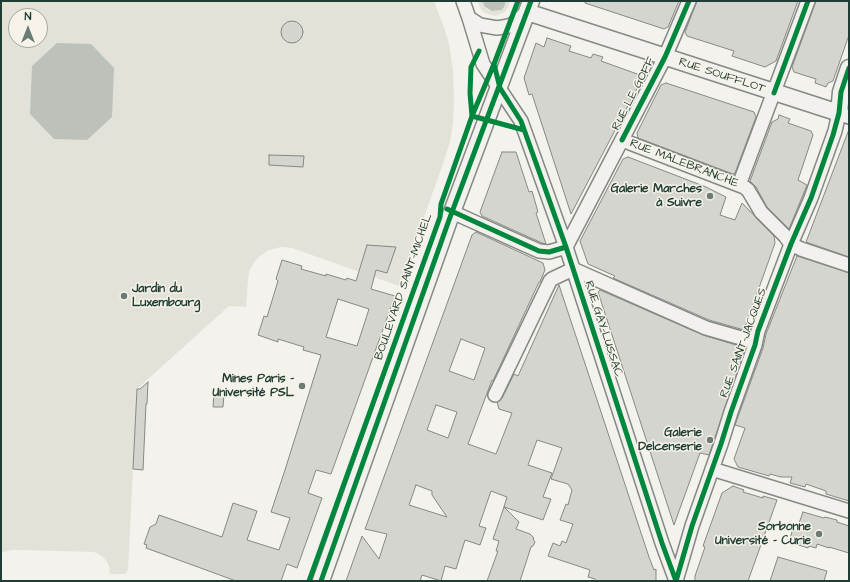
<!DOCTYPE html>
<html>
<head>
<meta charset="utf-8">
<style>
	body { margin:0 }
	#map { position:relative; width:850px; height:582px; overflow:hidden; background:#f4f2ec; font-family:"Architects Daughter",sans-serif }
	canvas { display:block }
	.frame { position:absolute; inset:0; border:2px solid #1f3d34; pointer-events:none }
	.north { position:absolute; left:8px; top:8px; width:40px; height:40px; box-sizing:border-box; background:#f7f3e8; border:1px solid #a1aaa0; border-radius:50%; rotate:0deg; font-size:11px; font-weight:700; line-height:16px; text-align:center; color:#1f3d34 }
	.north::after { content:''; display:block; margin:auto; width:14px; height:18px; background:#6a7c74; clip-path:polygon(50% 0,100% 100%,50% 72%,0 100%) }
</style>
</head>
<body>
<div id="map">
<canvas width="850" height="582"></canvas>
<div class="frame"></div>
<div class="north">N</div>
</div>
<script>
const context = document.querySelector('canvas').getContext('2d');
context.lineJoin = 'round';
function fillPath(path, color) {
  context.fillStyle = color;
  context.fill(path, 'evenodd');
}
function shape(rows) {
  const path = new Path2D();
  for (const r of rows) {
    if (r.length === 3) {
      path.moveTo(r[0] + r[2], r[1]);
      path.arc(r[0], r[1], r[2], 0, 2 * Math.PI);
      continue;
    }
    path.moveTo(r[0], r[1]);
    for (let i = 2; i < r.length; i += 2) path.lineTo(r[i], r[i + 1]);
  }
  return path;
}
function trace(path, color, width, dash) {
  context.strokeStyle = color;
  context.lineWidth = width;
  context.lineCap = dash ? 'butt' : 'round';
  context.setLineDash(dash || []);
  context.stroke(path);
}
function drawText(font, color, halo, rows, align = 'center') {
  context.font = font + ' "Architects Daughter",sans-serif';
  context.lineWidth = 3;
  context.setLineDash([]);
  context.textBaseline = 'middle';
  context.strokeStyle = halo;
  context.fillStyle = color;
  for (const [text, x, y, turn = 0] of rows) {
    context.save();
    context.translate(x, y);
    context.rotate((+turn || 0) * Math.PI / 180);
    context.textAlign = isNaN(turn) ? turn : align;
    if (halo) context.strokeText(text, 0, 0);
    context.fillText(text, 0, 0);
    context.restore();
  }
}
const green = shape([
	[1,1,434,1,445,30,449,44,453,70,454,97,453,123,450,142,443,164,399,286,292,248,281,247,269,250,260,256,255,261,249,271,248,280,246,307,229,306,137,389,128,570,126,572,126,574,110,574,109,566,105,559,97,553,93,552,23,550,11,550,1,553],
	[16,16,40,16,40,40,16,40],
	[478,1,482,1,486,9,494,11,502,8,506,1,510,1,509,6,505,12,495,16,485,13,480,8]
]);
const water = shape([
	[482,1,506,1,504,7,501,10,492,11,485,7],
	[57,43,91,44,114,68,112,117,87,140,54,139,30,114,32,66]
]);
const building = shape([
	[585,1,679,1,668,27,664,29,585,3,585,1],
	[697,1,798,1,776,61,765,67,732,56,734,51,687,36,685,32,697,1],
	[816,1,849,1,849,35,833,81,828,83,826,87,815,83,816,79,794,72,792,67,816,1],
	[292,32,11],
	[547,38,571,46,569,51,591,58,593,54,603,57,601,61,640,75,642,79,571,214,532,94,529,95,524,78,536,43,544,47,547,38],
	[666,83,754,112,756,117,735,173,733,174,638,138,637,133,661,85,666,83],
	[779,115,790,119,788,123,811,131,813,135,798,180,807,185,789,229,767,207,756,187,750,181,772,122,778,119,779,115],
	[848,132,849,132,849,257,806,242,848,132],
	[502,152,516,152,529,192,532,191,538,212,536,213,546,244,542,243,482,216,480,212,502,152],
	[269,155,304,156,303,167,269,165,269,155],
	[628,157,706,187,726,197,720,215,735,220,742,203,774,236,775,243,744,330,709,320,613,278,615,276,588,264,580,241,623,159,628,157],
	[476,232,543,263,545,270,540,282,539,282,493,381,492,380,468,444,496,454,512,413,499,409,497,402,502,398,514,374,518,376,559,285,649,557,654,570,656,569,656,581,595,581,595,579,588,577,590,570,548,556,553,543,560,546,562,541,566,543,573,524,560,520,566,504,568,505,572,490,568,484,551,479,562,448,537,440,528,465,552,473,543,497,551,499,543,520,504,507,507,497,491,491,479,526,486,528,480,545,465,540,456,569,445,566,441,581,422,575,420,581,346,581,362,536,379,559,387,534,365,529,472,235,476,232],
	[461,339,485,348,474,380,449,371,461,339],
	[436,405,457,412,448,438,427,430,436,405],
	[416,485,432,491,432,495,447,517,409,505,416,485],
	[367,245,396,247,387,273,376,270,371,289,395,296,331,474,316,470,308,493,322,498,297,568,287,564,281,581,236,581,146,548,147,545,144,544,150,527,156,524,159,515,222,537,233,503,257,511,247,540,279,550,290,518,271,512,285,470,321,355,303,350,304,347,278,339,278,342,258,335,264,316,267,317,278,281,276,279,282,260,302,266,301,269,326,276,326,274,346,280,347,278,356,281,367,245],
	[338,299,369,309,357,346,326,337,338,299],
	[797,256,849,273,849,501,826,494,826,491,806,484,805,487,790,483,792,477,781,477,770,474,769,476,738,467,734,459,745,428,735,425,763,348,766,334,797,256],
	[600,290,703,335,746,348,709,455,700,453,674,525,598,292,600,290],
	[148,382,147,404,146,404,143,470,133,469,137,389,140,389,148,382],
	[214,393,224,394,223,407,213,407,214,393],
	[733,486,744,490,743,492,763,498,763,496,777,500,748,581,695,581,695,576,705,547,703,546,722,493,733,486],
	[504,507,519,522,516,529,530,534,534,538,533,539,535,542,533,546,531,547,520,581,487,581,498,551,496,551,499,541,493,539,504,507],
	[803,512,824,518,825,517,837,520,837,522,849,526,849,553,829,547,829,548,817,544,816,548,809,546,808,548,789,542,794,525,798,526,803,512],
	[778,557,827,571,824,581,770,581,778,557]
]);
const minor = shape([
	[463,1,469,18,483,64,521,121,566,247,662,543,676,581],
	[469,18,480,25,497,28,509,26,514,23,527,12],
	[622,140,744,187,748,190,761,212,785,236,791,244,801,249,849,265],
	[739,185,808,1],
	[452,212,539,251,549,252,566,247],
	[566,247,665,57,689,1],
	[495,395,550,281,552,279,573,269,706,328,748,340,756,340],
	[712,469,849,511],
	[676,581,692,526,721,444,731,412,755,345,758,331,791,244,811,198,835,131,839,113,849,117]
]);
const major = shape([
	[527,12,839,113,841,92,849,68],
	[321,581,449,220,531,1]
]);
const cycleway = shape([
	[479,51,471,67,470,93,472,116,524,130],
	[494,64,500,88,521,121,566,247,662,543,676,581],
	[774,93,808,1],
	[622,140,665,57,689,1],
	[447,209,539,251,549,252,566,247],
	[309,581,440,217,441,204,472,116,494,64,518,1],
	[321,581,449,220,531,1],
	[676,581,692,526,721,444,731,412,755,345,758,331,791,244,811,198,833,135,839,113,841,92,849,68]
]);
const markers = [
	[710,196,4,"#6a7c74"],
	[124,296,4,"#6a7c74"],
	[302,386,4,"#6a7c74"],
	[710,440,4,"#6a7c74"],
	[819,534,4,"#6a7c74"]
];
const streetNames = [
	["RUE SOUFFLOT",722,76,18],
	["RUE LE GOFF",634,94,-63],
	["RUE MALEBRANCHE",684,164,21],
	["BOULEVARD SAINT-MICHEL",404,287,-71],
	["RUE GAY-LUSSAC",603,329,72],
	["RUE SAINT-JACQUES",744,343,-70]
];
const poiNames = [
	["Galerie Marches",702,189],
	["à Suivre",702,203],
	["Jardin du",132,289,"left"],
	["Luxembourg",132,303,"left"],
	["Mines Paris -",294,379],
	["Université PSL",294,393],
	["Galerie",702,433],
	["Delcenserie",702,447],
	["Sorbonne",811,527],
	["Université - Curie",811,541]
];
fillPath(green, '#e2e2d9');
fillPath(water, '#bcc2b9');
fillPath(building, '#d5d5d0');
trace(building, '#848985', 1);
trace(minor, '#848985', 16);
trace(major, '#848985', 19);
trace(minor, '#f2f1ed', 13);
trace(major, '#f2f1ed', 16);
trace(cycleway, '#00873e', 5);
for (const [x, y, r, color] of markers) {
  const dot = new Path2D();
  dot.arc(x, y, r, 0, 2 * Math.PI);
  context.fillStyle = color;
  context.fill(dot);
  trace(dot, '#f7f3e8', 1.5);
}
drawText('12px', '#1f3d34', '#f7f3e8', streetNames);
drawText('bold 12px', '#1f3d34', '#f7f3e8', poiNames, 'right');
</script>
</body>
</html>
